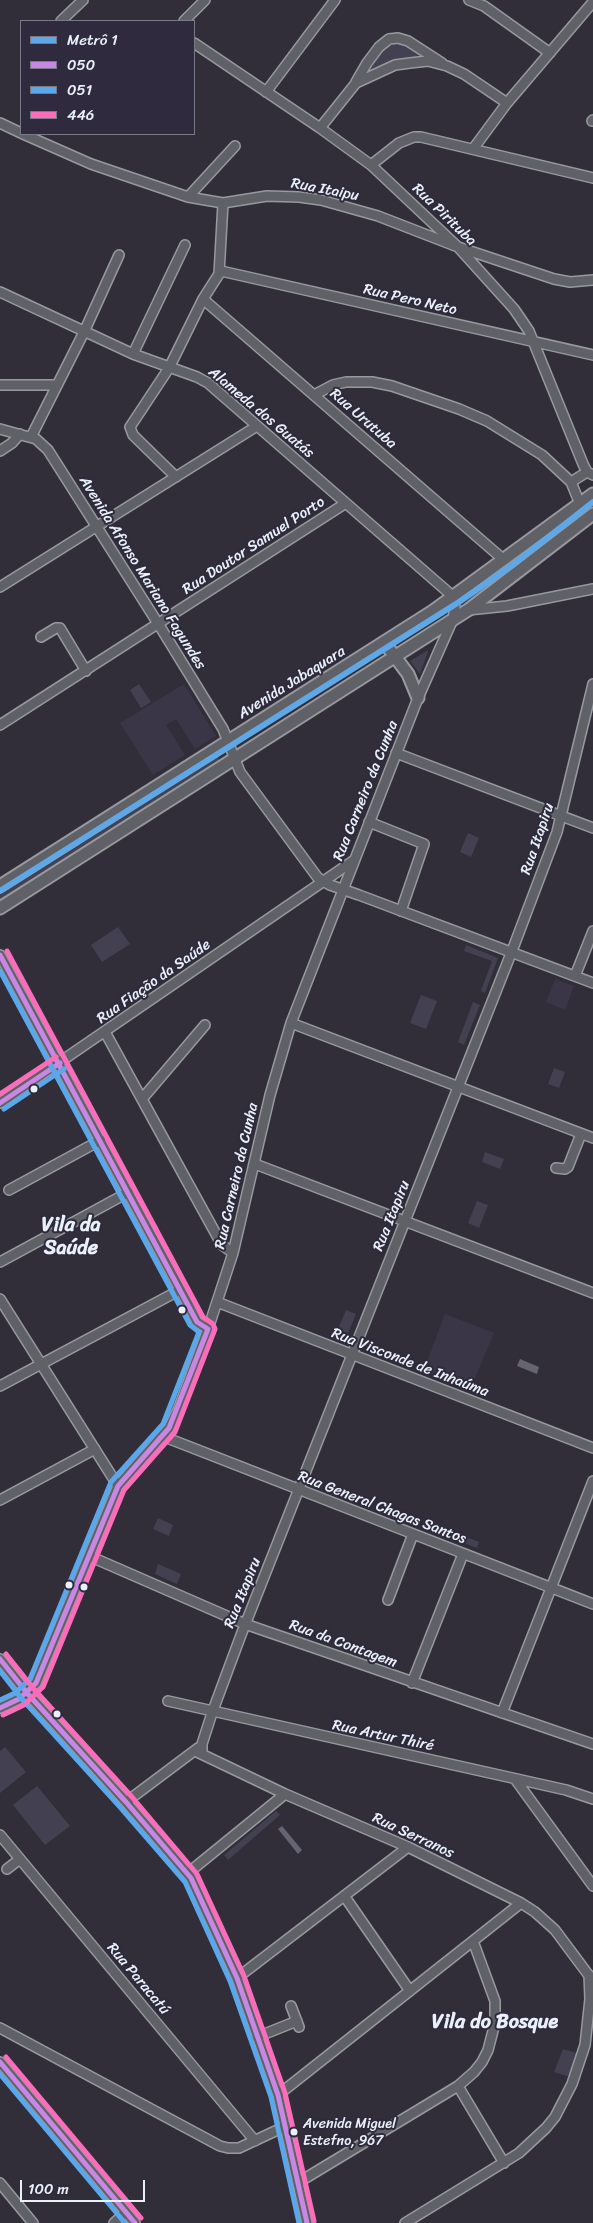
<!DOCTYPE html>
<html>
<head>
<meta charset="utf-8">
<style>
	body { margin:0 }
	#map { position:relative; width:593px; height:2223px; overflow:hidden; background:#312e39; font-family:Sriracha,sans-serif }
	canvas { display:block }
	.legend { position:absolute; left:20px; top:20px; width:175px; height:115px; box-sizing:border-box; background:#2f2a3d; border:1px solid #797a88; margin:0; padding:6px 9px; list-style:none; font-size:15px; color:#e8f1f8 }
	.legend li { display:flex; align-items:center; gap:10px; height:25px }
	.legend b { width:25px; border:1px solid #797a88 }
	.scale { position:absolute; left:20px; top:2180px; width:125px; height:22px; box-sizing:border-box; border:2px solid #e8f1f8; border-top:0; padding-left:6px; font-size:15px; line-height:18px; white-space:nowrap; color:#e8f1f8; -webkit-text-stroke:4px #2f2a3d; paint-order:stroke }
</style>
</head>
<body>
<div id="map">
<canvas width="593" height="2223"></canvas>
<ul class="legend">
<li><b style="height:6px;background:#5fa8e7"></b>Metrô 1</li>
<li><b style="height:6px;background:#c787e3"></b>050</li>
<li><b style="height:6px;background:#5aa8eb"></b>051</li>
<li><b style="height:6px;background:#fb6dba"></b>446</li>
</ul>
<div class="scale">100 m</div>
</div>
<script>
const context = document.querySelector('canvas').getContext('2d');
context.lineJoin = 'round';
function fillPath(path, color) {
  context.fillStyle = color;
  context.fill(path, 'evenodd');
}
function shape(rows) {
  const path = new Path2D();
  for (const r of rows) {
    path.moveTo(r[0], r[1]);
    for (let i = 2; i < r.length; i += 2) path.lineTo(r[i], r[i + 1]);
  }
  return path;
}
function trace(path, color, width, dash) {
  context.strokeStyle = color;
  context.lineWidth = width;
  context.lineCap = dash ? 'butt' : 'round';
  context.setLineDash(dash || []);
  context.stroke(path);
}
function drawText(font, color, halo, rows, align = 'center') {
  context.font = font + ' Sriracha,sans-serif';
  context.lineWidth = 4;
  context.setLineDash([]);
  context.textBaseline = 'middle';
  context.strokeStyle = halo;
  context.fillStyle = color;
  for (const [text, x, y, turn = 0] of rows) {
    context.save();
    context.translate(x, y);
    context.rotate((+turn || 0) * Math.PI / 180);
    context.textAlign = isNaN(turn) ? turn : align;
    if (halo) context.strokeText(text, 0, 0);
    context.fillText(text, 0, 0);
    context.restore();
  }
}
const built = shape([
	[184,684,216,736,195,749,176,719,166,725,185,755,153,775,120,723],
	[555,979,574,986,565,1010,546,1002],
	[445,1314,494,1333,470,1390,423,1372]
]);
const green = shape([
	[399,40,428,57,382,66,367,72,369,64,386,44],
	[428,650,428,652,420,674,410,661],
	[139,684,151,702,141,708,130,690],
	[218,755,219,760,0,900,0,895],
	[468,833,479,838,471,857,460,852],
	[118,927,130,944,102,962,91,945],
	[466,945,498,958,485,993,481,991,492,961,464,951],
	[421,995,437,1001,426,1029,410,1023],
	[473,1002,480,1005,464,1045,458,1042],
	[554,1068,565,1072,559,1088,548,1084],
	[485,1152,504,1159,500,1169,482,1162],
	[477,1201,488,1205,479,1228,468,1223],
	[346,1310,356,1314,348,1333,338,1329],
	[158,1518,173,1525,169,1536,153,1529],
	[456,1533,479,1542,477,1548,453,1539],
	[158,1564,181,1574,177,1584,155,1574],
	[5,1747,26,1772,0,1793,0,1751],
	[37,1786,70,1826,45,1845,13,1805],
	[276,1811,280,1815,228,1860,224,1855],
	[563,2049,577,2053,570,2077,554,2072]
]);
const water = shape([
	[520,1359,539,1367,537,1374,517,1366],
	[282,1826,302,1850,298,1854,278,1829]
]);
const minor = shape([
	[469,0,484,6,550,53],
	[61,21,83,0],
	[184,21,205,0],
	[194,43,320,128,371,165,458,247,514,309,529,331,583,464,587,472,593,475],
	[356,82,367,63,379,47,389,39,398,38,408,41,442,63],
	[266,92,335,0],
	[592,121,593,120],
	[0,123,21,133],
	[320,128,356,83,395,65,410,63,428,61,447,66,464,74,507,103],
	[23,134,91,164,188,197,223,203,267,196,299,197,321,200,378,216,458,247,554,279,570,282,593,280],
	[473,149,507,103,593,2],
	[371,165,399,143,414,137,421,137,593,178],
	[188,197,235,146],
	[221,271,593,355],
	[0,292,133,354,197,377,208,383,448,592,454,600,455,607,453,619,418,698,291,1023,270,1095,233,1253,208,1329,178,1410,169,1428,118,1486,36,1683,19,1699,0,1708],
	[203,299,504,560],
	[133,354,185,245],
	[0,385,56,385],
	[314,395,333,385,346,382,372,382,392,386,459,409,487,421,542,455,571,482,580,504],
	[0,429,36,439,48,450,159,625,223,729,240,772,318,878,330,885,359,895,593,983],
	[31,437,84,332,119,255],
	[0,451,12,443,20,434],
	[176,477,133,435,130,427,169,368,203,299,219,274,223,203],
	[571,482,587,472],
	[0,587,257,426],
	[468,610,507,606,593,589],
	[41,637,56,628,60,628,86,671],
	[0,725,346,503],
	[396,753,593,828],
	[369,822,424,844,401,911],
	[0,955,189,1306,197,1322,208,1329],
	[575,976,593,931],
	[291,1023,593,1138],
	[105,1032,222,1245,233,1253],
	[142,1099,205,1025],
	[0,1103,353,861],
	[255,1164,593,1293],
	[556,1168,565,1169,568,1167,581,1134],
	[9,1190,101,1140],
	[0,1262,129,1192],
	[0,1299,118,1486],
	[217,1302,593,1448],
	[0,1386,180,1290],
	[162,1436,593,1604],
	[0,1500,95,1449],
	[89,1556,245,1624,593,1744],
	[388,1600,413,1534],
	[0,1659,27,1693,126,1802,191,1878,237,1978,278,2095,307,2223],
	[412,1683,463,1554],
	[168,1701,566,1790,593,1799],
	[502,1713,593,1481],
	[195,1751,285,1794,408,1847,521,1903,535,1912,555,1930,593,1981],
	[202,1753,202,1744,212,1713,241,1635,512,951,557,832,593,684],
	[515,1779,593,1886],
	[126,1802,198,1748],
	[0,1835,255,2141],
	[7,1869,20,1859],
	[188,1873,285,1794],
	[345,1897,410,1991],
	[237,1978,408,1847],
	[291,2006,299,2027],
	[0,2028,220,2146,228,2148,239,2148,286,2126],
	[257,2037,297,2021],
	[0,2062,135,2223],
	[458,2086,504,2163],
	[278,2095,521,1903],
	[299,2182,458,2086,474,2072,482,2062,488,2050,495,2023,495,2001,473,1941],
	[0,2183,33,2223],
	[114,2223,126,2212],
	[405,2223,519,2153,546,2128,555,2117,572,2084,585,2045,590,1999,589,1975]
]);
const major = shape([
	[384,642,408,674,418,698],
	[0,886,433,611,593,494],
	[0,908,468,610,593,514]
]);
const bus1 = shape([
	[0,955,197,1322,208,1329,169,1428,118,1486,36,1683,19,1699,0,1708],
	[0,1103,60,1063],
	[0,1659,27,1693,126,1802,191,1878,237,1978,278,2095,307,2223],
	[0,2062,135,2223]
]);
const bus2 = shape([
	[0,971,190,1325,199,1332,163,1424,111,1482,30,1679,15,1693,0,1700],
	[4,1109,64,1069],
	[0,1671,21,1698,120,1807,185,1882,230,1981,271,2097,299,2223],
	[0,2074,125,2223]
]);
const bus3 = shape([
	[0,1094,56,1057],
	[6,1654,33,1688,132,1797,197,1874,244,1976,285,2093,314,2221],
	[3,1715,24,1705,43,1687,124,1490,175,1432,215,1329,213,1324,203,1317,7,951],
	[6,2057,141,2218]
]);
const metro1 = shape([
	[0,891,459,602,514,564,593,502]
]);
const markers = [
	[34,1089,4.5,"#e8f1f8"],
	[182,1310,4.5,"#e8f1f8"],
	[69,1585,4.5,"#e8f1f8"],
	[84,1587,4.5,"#e8f1f8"],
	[57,1714,4.5,"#e8f1f8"],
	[294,2132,4.5,"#e8f1f8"]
];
const busNames = [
	["Avenida Miguel",303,2124],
	["Estefno, 967",303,2141]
];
const streetNames = [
	["Rua Itaipu",325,190,11],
	["Rua Pirituba",444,215,44],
	["Rua Pero Neto",410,300,13],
	["Alameda dos Guatás",261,413,40],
	["Rua Urutuba",363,419,41],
	["Rua Doutor Samuel Porto",254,546,-33],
	["Avenida Afonso Mariano Fagundes",142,573,58],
	["Avenida Jabaquara",292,683,-32],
	["Rua Carneiro da Cunha",366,791,-68],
	["Rua Itapiru",538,839,-71],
	["Rua Fiação da Saúde",154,982,-35],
	["Rua Carneiro da Cunha",237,1176,-77],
	["Rua Itapiru",392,1216,-68],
	["Rua Visconde de Inhaúma",410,1363,21],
	["Rua General Chagas Santos",382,1508,21],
	["Rua Itapiru",243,1593,-68],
	["Rua da Contagem",343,1644,20],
	["Rua Artur Thiré",383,1736,12],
	["Rua Serranos",413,1836,25],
	["Rua Paracatú",138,1979,50]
];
const districtNames = [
	["Vila da",71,1226],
	["Saúde",71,1249],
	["Vila do Bosque",495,2023]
];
fillPath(built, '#3a3647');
fillPath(green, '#434151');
fillPath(water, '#646472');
trace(minor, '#98999f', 12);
trace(major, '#98999f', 15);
trace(minor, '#606067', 9);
trace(major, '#606067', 11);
trace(bus1, '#c787e3', 5);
trace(bus2, '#5aa8eb', 5);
trace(bus3, '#fb6dba', 5);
trace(metro1, '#5fa8e7', 6);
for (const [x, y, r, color] of markers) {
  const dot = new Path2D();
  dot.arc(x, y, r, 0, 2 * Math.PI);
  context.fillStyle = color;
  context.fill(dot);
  trace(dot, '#2f2a3d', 2);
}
drawText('14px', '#e8f1f8', '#2f2a3d', busNames, 'left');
drawText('15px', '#e8f1f8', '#2f2a3d', streetNames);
drawText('bold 20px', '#e8f1f8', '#2f2a3d', districtNames);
</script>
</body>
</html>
